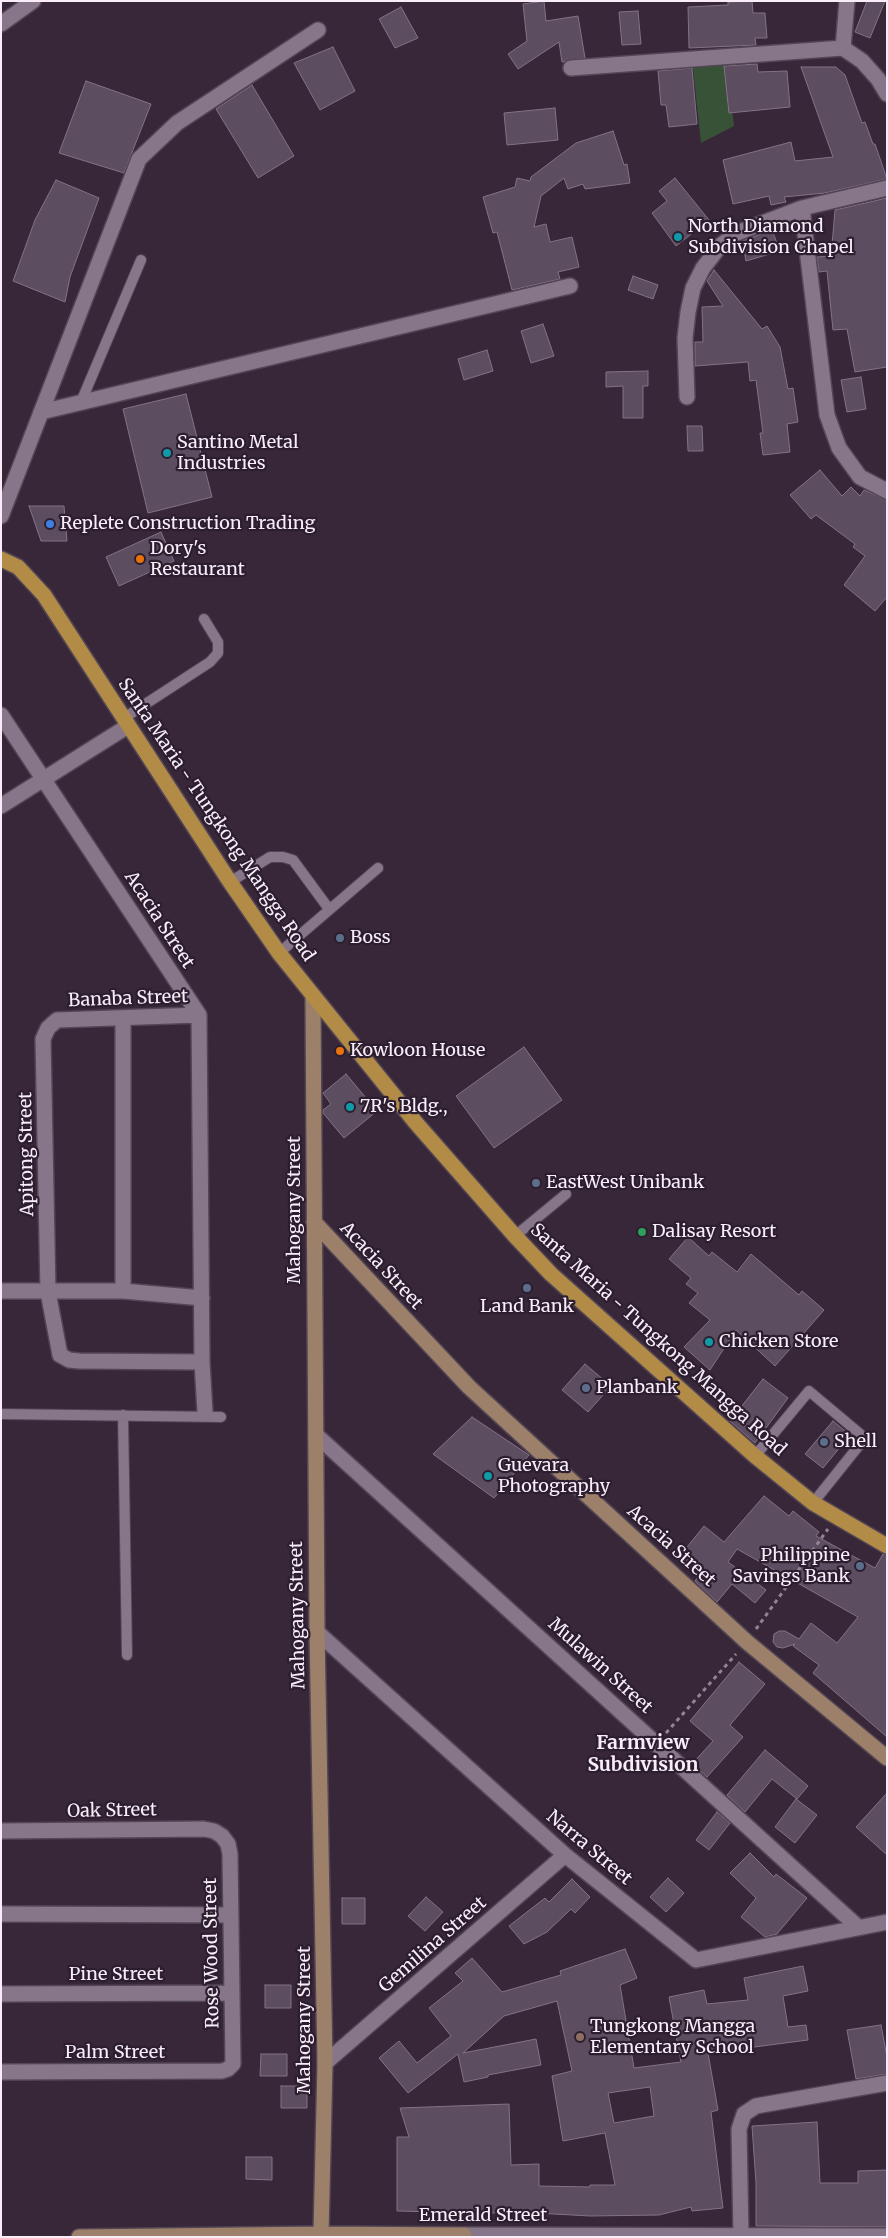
<!DOCTYPE html>
<html>
<head>
<meta charset="utf-8">
<style>
	body { margin:0 }
	#map { position:relative; width:888px; height:2238px; overflow:hidden; background:#372739; font-family:Merriweather,serif }
	canvas { display:block }
	.frame { position:absolute; inset:0; border:2px solid #f8edf9; pointer-events:none }
</style>
</head>
<body>
<div id="map">
<canvas width="888" height="2238"></canvas>
<div class="frame"></div>
</div>
<script>
const context = document.querySelector('canvas').getContext('2d');
context.lineJoin = 'round';
function fillPath(path, color) {
  context.fillStyle = color;
  context.fill(path, 'evenodd');
}
function shape(rows) {
  const path = new Path2D();
  for (const r of rows) {
    path.moveTo(r[0], r[1]);
    for (let i = 2; i < r.length; i += 2) path.lineTo(r[i], r[i + 1]);
  }
  return path;
}
function trace(path, color, width, dash) {
  context.strokeStyle = color;
  context.lineWidth = width;
  context.lineCap = dash ? 'butt' : 'round';
  context.setLineDash(dash || []);
  context.stroke(path);
}
function drawText(font, color, halo, rows, align = 'center') {
  context.font = font + ' Merriweather,serif';
  context.lineWidth = 4.5;
  context.setLineDash([]);
  context.textBaseline = 'middle';
  context.strokeStyle = halo;
  context.fillStyle = color;
  for (const [text, x, y, turn = 0] of rows) {
    context.save();
    context.translate(x, y);
    context.rotate((+turn || 0) * Math.PI / 180);
    context.textAlign = isNaN(turn) ? turn : align;
    if (halo) context.strokeText(text, 0, 0);
    context.fillText(text, 0, 0);
    context.restore();
  }
}
const green = shape([
	[692,59,726,59,734,126,701,143]
]);
const building = shape([
	[544,1,546,21,578,16,585,58,562,62,559,42,518,69,508,54,527,41,523,4,544,1],
	[752,1,753,13,765,13,767,38,755,38,756,45,689,48,688,7,728,5,728,2,752,1],
	[867,1,885,1,870,38,855,32,867,1],
	[401,7,418,38,395,48,379,19,401,7],
	[638,11,641,44,622,45,619,12,638,11],
	[333,47,355,91,320,110,294,63,333,47],
	[757,64,758,72,787,71,790,107,729,113,724,66,757,64],
	[801,67,836,67,845,75,862,123,865,122,873,144,875,144,887,179,825,193,784,197,786,202,771,205,769,196,733,204,723,160,791,142,795,161,833,157,801,67],
	[692,68,697,124,669,127,666,105,661,105,658,71,692,68],
	[86,81,151,104,124,173,59,153,86,81],
	[252,85,294,156,258,178,216,109,252,85],
	[555,108,558,140,507,145,504,113,555,108],
	[613,131,624,165,627,164,630,183,585,189,583,184,568,189,564,178,541,196,534,227,546,224,550,242,572,237,579,267,558,272,560,279,512,290,497,232,493,233,483,197,515,187,517,178,530,181,531,177,576,143,613,131],
	[675,178,709,220,676,246,652,213,667,201,659,191,675,178],
	[56,180,99,198,70,277,65,302,13,281,35,220,56,180],
	[887,198,887,367,855,372,847,329,833,330,827,271,819,272,817,257,831,256,835,210,887,198],
	[772,230,780,251,746,261,742,241,772,230],
	[714,270,762,329,767,326,780,347,788,389,793,388,798,422,787,424,790,452,763,455,760,433,763,433,756,380,750,381,748,362,695,366,695,342,703,342,702,307,723,306,707,281,714,270],
	[633,276,658,285,653,299,628,290,633,276],
	[543,324,554,356,531,363,521,331,543,324],
	[487,350,493,371,464,380,458,359,487,350],
	[648,371,648,386,643,386,643,418,623,418,623,386,606,387,606,372,648,371],
	[861,377,866,409,847,412,841,380,861,377],
	[186,394,212,497,148,513,123,409,186,394],
	[687,426,702,426,703,451,688,451,687,426],
	[820,470,842,496,851,487,860,496,864,490,887,500,887,597,875,611,844,585,865,556,853,547,855,544,816,515,811,519,790,495,820,470],
	[29,506,64,506,67,541,41,541,29,506],
	[161,532,174,561,119,586,106,557,161,532],
	[524,1047,562,1100,494,1148,456,1096,524,1047],
	[346,1074,377,1111,344,1138,323,1113,323,1110,331,1104,323,1093,346,1074],
	[688,1237,709,1256,712,1252,737,1272,751,1254,799,1295,802,1291,824,1310,775,1366,736,1330,710,1370,684,1347,710,1320,689,1303,698,1293,686,1284,691,1278,669,1259,688,1237],
	[585,1364,611,1386,588,1412,562,1390,585,1364],
	[763,1379,788,1398,755,1443,730,1421,763,1379],
	[472,1417,529,1455,494,1498,433,1454,472,1417],
	[833,1421,850,1435,823,1468,805,1454,833,1421],
	[764,1496,789,1516,793,1511,819,1532,816,1536,875,1568,883,1554,887,1555,887,1737,813,1673,819,1665,793,1646,795,1644,783,1648,777,1647,773,1642,774,1634,779,1631,785,1631,799,1639,811,1623,837,1643,858,1617,737,1549,728,1562,766,1590,755,1603,732,1584,717,1602,695,1581,700,1574,679,1557,704,1526,724,1542,764,1496],
	[739,1662,765,1684,730,1725,743,1737,707,1777,692,1764,713,1741,690,1721,739,1662],
	[765,1750,808,1786,797,1799,772,1779,745,1812,727,1795,765,1750],
	[887,1793,887,1855,856,1827,887,1793],
	[796,1799,817,1815,795,1843,775,1827,796,1799],
	[717,1812,730,1823,709,1850,696,1840,717,1812],
	[750,1853,774,1877,776,1874,807,1898,777,1934,765,1937,741,1917,756,1898,730,1873,750,1853],
	[668,1878,684,1893,666,1912,650,1897,668,1878],
	[572,1879,590,1897,575,1913,571,1909,547,1932,524,1944,509,1926,545,1898,549,1902,572,1879],
	[426,1897,443,1912,425,1931,408,1916,426,1897],
	[342,1898,365,1898,365,1924,342,1924,342,1898],
	[625,1949,637,1978,620,1985,634,2068,681,2062,669,1997,704,1990,707,2004,748,2000,744,1978,803,1966,808,1991,783,1996,788,2027,806,2025,808,2040,708,2053,718,2110,711,2112,723,2208,692,2211,691,2207,659,2215,590,2216,518,2212,439,2215,439,2212,397,2211,397,2137,409,2137,400,2108,509,2104,511,2165,539,2164,539,2186,590,2187,590,2185,615,2185,605,2133,563,2141,552,2076,572,2071,557,2001,504,2016,463,2053,536,2039,541,2065,488,2075,488,2077,464,2082,458,2054,408,2093,379,2058,399,2041,417,2063,451,2036,429,2008,463,1981,455,1973,472,1958,502,1992,561,1975,560,1971,625,1949],
	[650,2087,654,2116,614,2123,608,2093,650,2087],
	[265,1985,291,1985,291,2008,265,2008,265,1985],
	[881,2025,887,2057,887,2074,856,2079,847,2030,881,2025],
	[261,2054,287,2054,287,2076,260,2076,261,2054],
	[281,2086,307,2086,307,2108,281,2108,281,2086],
	[817,2122,820,2183,858,2183,858,2171,887,2170,887,2227,756,2226,756,2183,752,2126,817,2122],
	[246,2157,272,2157,272,2180,246,2179,246,2157]
]);
const path = shape([
	[756,1629,828,1529],
	[666,1733,736,1654]
]);
const lane = shape([
	[81,402,141,260],
	[124,718,210,662,218,653,218,642,204,619],
	[230,882,270,857,283,857,293,860,329,909],
	[279,953,378,868],
	[515,1236,566,1194],
	[1,1414,221,1417],
	[123,1415,127,1655],
	[755,1456,809,1391,865,1438,813,1503]
]);
const street = shape([
	[1,24,33,1],
	[843,48,847,1],
	[571,68,843,48,862,61,878,79,887,94],
	[802,208,827,415,839,448,860,477,887,491],
	[687,397,685,338,688,312,693,288,703,268,720,246,737,233,802,208,887,188],
	[41,412,570,286],
	[1,516,139,159,177,123,318,30],
	[1,715,199,1015,202,1362,205,1412],
	[1,806,128,726],
	[199,1015,57,1020,48,1028,43,1039,48,1292,60,1355,69,1360,79,1361,202,1362],
	[1,1291,123,1291,202,1298],
	[123,1291,123,1018],
	[316,1435,858,1927],
	[317,1632,565,1855,696,1960,887,1922],
	[1,1831,204,1829,214,1831,222,1836,228,1844,230,1854,233,2064,228,2069,222,2071,1,2072],
	[1,1914,230,1915],
	[1,1994,230,1993],
	[325,2063,565,1855],
	[464,2235,887,2236],
	[741,2236,739,2129,744,2114,756,2106,887,2083]
]);
const secondary = shape([
	[313,996,317,1632,325,2063,321,2234],
	[314,1222,469,1387,747,1642,887,1758],
	[79,2237,321,2234,464,2235,464,2237]
]);
const primary = shape([
	[1,559,18,567,44,595,230,882,279,953,416,1123,515,1236,551,1274,755,1456,813,1503,887,1546]
]);
const markers = [
	[678,237,5,"#0f9aa8"],
	[167,453,5,"#0f9aa8"],
	[50,524,5,"#3f7fe0"],
	[140,559,5,"#e8710a"],
	[340,938,5,"#5c6f8a"],
	[340,1051,5,"#e8710a"],
	[350,1107,5,"#0f9aa8"],
	[536,1183,5,"#5c6f8a"],
	[642,1232,5,"#2e9e5b"],
	[527,1288,5,"#5c6f8a"],
	[709,1342,5,"#0f9aa8"],
	[586,1388,5,"#5c6f8a"],
	[824,1442,5,"#5c6f8a"],
	[488,1476,5,"#0f9aa8"],
	[860,1566,5,"#5c6f8a"],
	[580,2037,5,"#8d6e63"]
];
const poiNames = [
	["North Diamond",688,227],
	["Subdivision Chapel",688,248],
	["Santino Metal",177,443],
	["Industries",177,464],
	["Replete Construction Trading",60,524],
	["Dory's",150,549],
	["Restaurant",150,570],
	["Boss",350,938],
	["Kowloon House",350,1051],
	["7R's Bldg.,",360,1107],
	["EastWest Unibank",546,1183],
	["Dalisay Resort",652,1232],
	["Land Bank",527,1307,"center"],
	["Chicken Store",719,1342],
	["Planbank",596,1388],
	["Shell",834,1442],
	["Guevara",498,1466],
	["Photography",498,1487],
	["Philippine",850,1556,"right"],
	["Savings Bank",850,1577,"right"],
	["Tungkong Mangga",590,2027],
	["Elementary School",590,2048]
];
const streetNames = [
	["Santa Maria - Tungkong Mangga Road",216,820,56],
	["Acacia Street",159,920,57],
	["Banaba Street",128,999,-2],
	["Apitong Street",27,1154,-91],
	["Mahogany Street",295,1210,-90],
	["Acacia Street",381,1266,47],
	["Santa Maria - Tungkong Mangga Road",658,1340,42],
	["Acacia Street",671,1546,42],
	["Mahogany Street",298,1615,-91],
	["Mulawin Street",600,1666,42],
	["Oak Street",112,1811,-1],
	["Narra Street",589,1848,40],
	["Gemilina Street",433,1945,-41],
	["Rose Wood Street",212,1953,-91],
	["Pine Street",116,1975],
	["Mahogany Street",305,2020,-90],
	["Palm Street",115,2053],
	["Emerald Street",483,2216]
];
const neighbourhoodNames = [
	["Farmview",643,1744],
	["Subdivision",643,1766]
];
fillPath(green, '#375236');
fillPath(building, '#5d4d60');
trace(building, '#847287', 1);
trace(lane, '#524554', 12);
trace(street, '#524554', 18);
trace(secondary, '#524554', 18);
trace(primary, '#524554', 18);
trace(path, '#928493', 3, [4, 4]);
trace(lane, '#87758a', 10);
trace(street, '#87758a', 15);
trace(secondary, '#9d8069', 15);
trace(primary, '#b28b47', 15);
for (const [x, y, r, color] of markers) {
  const dot = new Path2D();
  dot.arc(x, y, r, 0, 2 * Math.PI);
  context.fillStyle = color;
  context.fill(dot);
  trace(dot, '#2c1e2e', 2);
}
drawText('18px', '#f8edf9', '#2c1e2e', poiNames, 'left');
drawText('18px', '#f8edf9', '#2c1e2e', streetNames);
drawText('bold 19px', '#f8edf9', '#2c1e2e', neighbourhoodNames);
</script>
</body>
</html>
